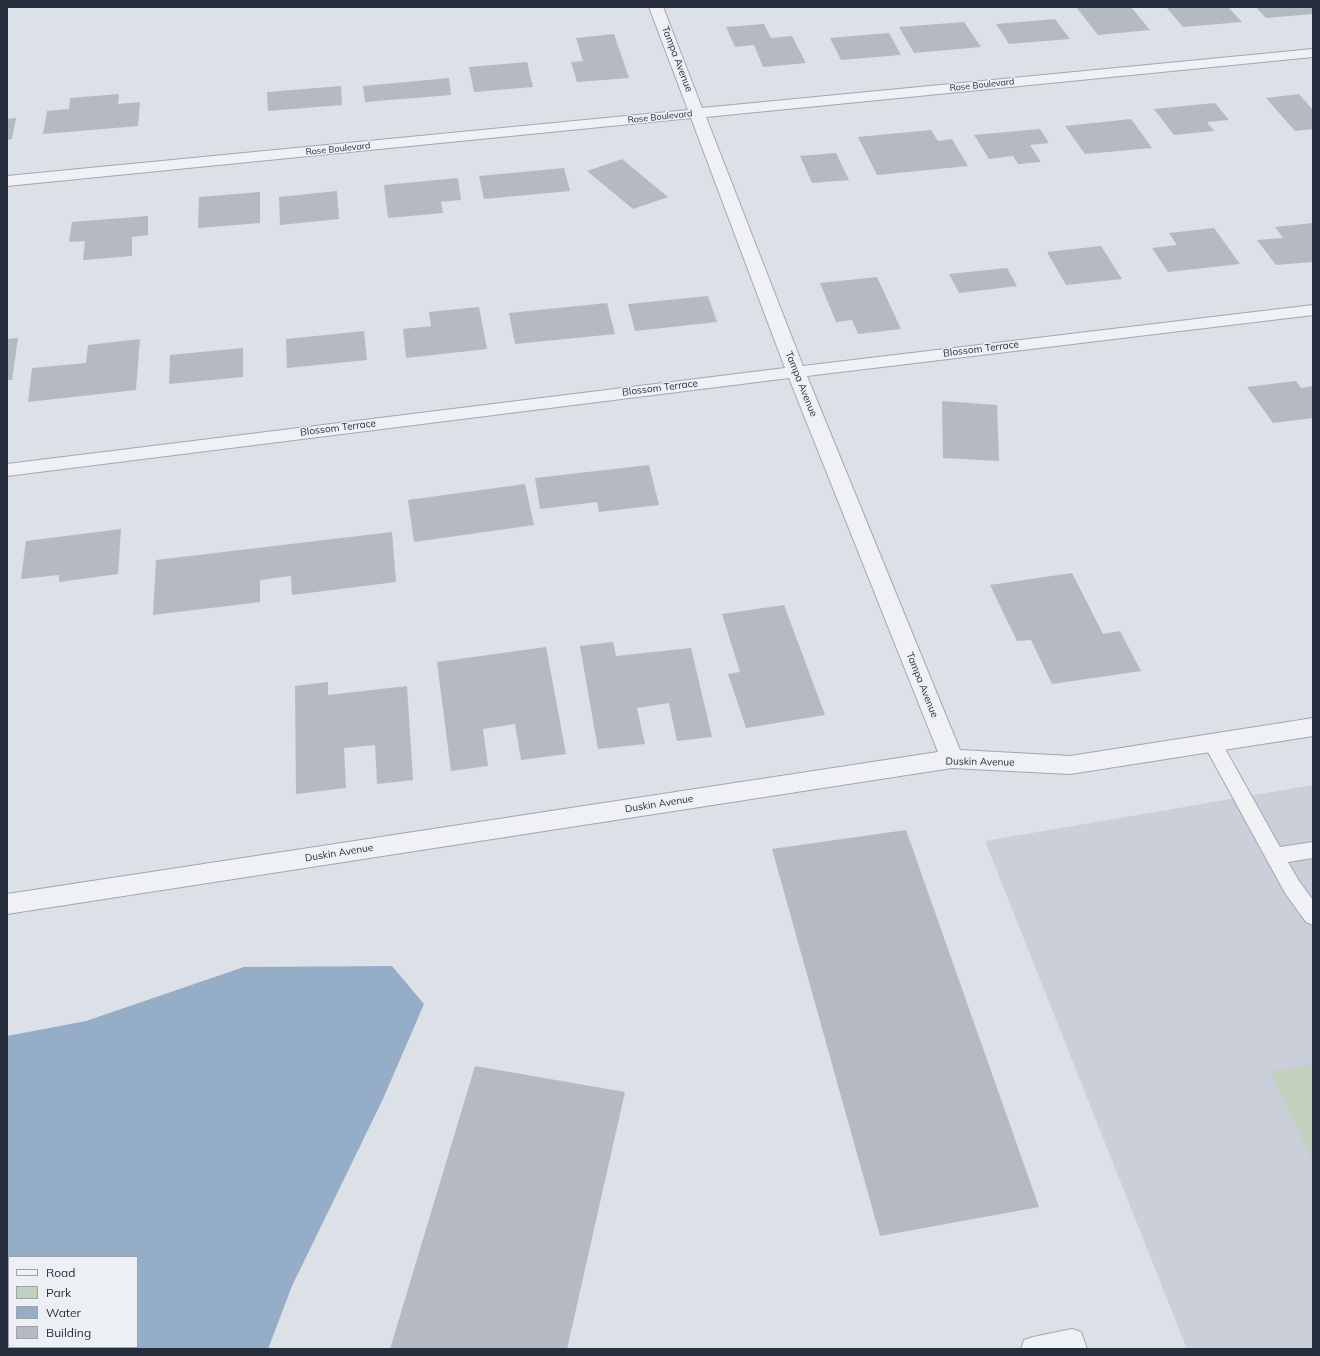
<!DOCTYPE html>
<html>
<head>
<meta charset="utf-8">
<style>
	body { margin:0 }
	#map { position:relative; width:1320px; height:1356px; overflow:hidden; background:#dce0e7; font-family:Mulish,sans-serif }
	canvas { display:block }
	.frame { position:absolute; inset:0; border:8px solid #262e3d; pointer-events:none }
	.legend { position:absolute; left:8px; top:1256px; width:130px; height:92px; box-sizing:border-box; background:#eceff4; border:1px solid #9da2ab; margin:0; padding:5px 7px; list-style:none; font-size:12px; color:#262e3d }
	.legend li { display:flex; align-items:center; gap:8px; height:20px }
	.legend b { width:20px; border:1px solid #9da2ab }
</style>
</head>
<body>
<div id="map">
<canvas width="1320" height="1356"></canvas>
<div class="frame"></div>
<ul class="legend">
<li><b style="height:5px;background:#eff1f5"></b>Road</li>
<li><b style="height:11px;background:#c2d1bd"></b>Park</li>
<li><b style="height:11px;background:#96adc8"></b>Water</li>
<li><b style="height:11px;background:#b4b9c3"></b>Building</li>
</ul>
</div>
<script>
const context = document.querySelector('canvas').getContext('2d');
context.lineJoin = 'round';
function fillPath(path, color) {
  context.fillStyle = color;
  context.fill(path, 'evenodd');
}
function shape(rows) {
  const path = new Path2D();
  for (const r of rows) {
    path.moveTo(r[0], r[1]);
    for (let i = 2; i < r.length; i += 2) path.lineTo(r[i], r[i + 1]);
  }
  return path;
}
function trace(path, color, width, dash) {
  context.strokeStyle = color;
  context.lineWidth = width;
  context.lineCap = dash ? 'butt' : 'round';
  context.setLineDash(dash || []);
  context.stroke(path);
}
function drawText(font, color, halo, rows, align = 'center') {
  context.font = font + ' Mulish,sans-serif';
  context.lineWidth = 3;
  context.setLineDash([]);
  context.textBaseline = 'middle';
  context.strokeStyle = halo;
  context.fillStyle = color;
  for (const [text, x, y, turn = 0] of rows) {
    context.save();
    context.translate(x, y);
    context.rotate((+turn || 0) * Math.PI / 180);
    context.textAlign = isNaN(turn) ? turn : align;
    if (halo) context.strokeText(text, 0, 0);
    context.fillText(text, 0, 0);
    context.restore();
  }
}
const built = shape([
	[1313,785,1313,1349,1187,1349,985,841]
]);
const green = shape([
	[1313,1064,1313,1162,1271,1072]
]);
const water = shape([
	[392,966,424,1004,383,1099,292,1286,268,1349,7,1349,7,1036,86,1021,244,967],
	[9,1257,137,1257,137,1347,9,1347]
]);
const building = shape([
	[1076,7,1131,7,1150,30,1098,35],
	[1166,7,1228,7,1242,22,1183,27],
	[1256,7,1313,7,1313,14,1266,18],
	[1055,19,1070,39,1009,44,996,24],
	[964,22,981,47,914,53,899,27],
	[764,24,771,38,792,36,806,63,763,67,754,45,735,47,726,27],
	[889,33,901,55,841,60,830,38],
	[614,34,629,78,577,82,571,62,583,61,576,38],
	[527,62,533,87,474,92,469,67],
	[449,78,451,95,365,102,363,86],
	[341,86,342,105,268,111,267,92],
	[119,94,118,104,140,102,138,126,43,134,47,111,69,109,70,98],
	[1299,94,1313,110,1313,129,1295,131,1266,98],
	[1215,103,1229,120,1207,122,1214,131,1174,135,1154,109],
	[16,118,12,139,7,140,7,119],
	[1131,119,1152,148,1085,154,1065,126],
	[1040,129,1049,143,1030,145,1041,162,1018,164,1013,156,989,159,974,135],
	[931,130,938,141,952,139,968,166,877,175,858,137],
	[836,153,849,180,812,183,800,156],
	[622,159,668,197,633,209,587,171],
	[564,168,570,191,484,199,479,176],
	[458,178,461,200,441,202,443,213,388,218,384,185],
	[337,191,339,219,280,225,279,197],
	[260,192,260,223,198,228,199,197],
	[148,216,148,235,132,237,132,256,83,260,85,241,69,242,72,222],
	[1313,223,1313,262,1276,265,1257,240,1283,238,1275,227],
	[1214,228,1240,264,1168,272,1152,248,1177,245,1169,233],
	[1101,246,1122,279,1066,285,1047,252],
	[1007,268,1017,286,959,293,949,274],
	[877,277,901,329,858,334,852,320,836,322,820,283],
	[708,296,717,322,635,331,628,304],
	[607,303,615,334,515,344,509,313],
	[479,307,487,349,406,358,403,329,431,326,429,312],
	[364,331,367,360,287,368,286,339],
	[18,338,12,380,7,380,7,339],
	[140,339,136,390,28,402,32,368,86,363,88,345],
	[243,348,243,377,169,384,170,355],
	[1296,381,1301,388,1313,386,1313,418,1273,423,1247,387],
	[942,401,997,405,999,461,943,458],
	[649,465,659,505,599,512,597,502,540,509,535,478],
	[525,484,534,525,414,542,408,500],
	[121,529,118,574,59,582,59,575,21,579,26,541],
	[392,532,396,582,292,595,291,576,260,580,260,602,153,615,156,560],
	[1072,573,1103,634,1120,631,1141,671,1052,684,1031,640,1017,641,990,585],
	[784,605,825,715,746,728,728,674,740,672,722,614],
	[613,642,616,656,691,648,712,737,677,741,669,703,637,708,645,744,598,749,580,646],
	[546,647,566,754,521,760,515,724,483,729,488,766,451,771,437,662],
	[328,682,328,695,407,686,413,780,377,784,375,745,344,748,346,788,296,794,295,686],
	[906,830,1039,1207,880,1236,772,849],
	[475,1066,625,1092,567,1349,390,1349]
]);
const lane = shape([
	[1212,736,1219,738,1280,847,1313,842,1313,858,1288,862,1299,881,1313,900,1313,925,1306,922,1285,893,1203,743,1205,738,1212,736],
	[1072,1329,1081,1332,1087,1349,1021,1349,1024,1340,1033,1337,1072,1329]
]);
const street = shape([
	[649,7,663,7,702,108,1313,49,1313,57,706,117,803,366,1313,305,1313,315,807,376,960,750,1070,756,1313,718,1313,736,1070,774,952,768,7,914,7,894,938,752,789,378,7,476,7,464,785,368,691,118,7,186,7,176,688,110,649,7]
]);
const farStreetnames = [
	["Rose Boulevard",982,85,-6],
	["Rose Boulevard",660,117,-6],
	["Rose Boulevard",338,149,-6]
];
const streetNames = [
	["Tampa Avenue",677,59,69],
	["Blossom Terrace",981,349,-7],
	["Tampa Avenue",801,384,68],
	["Blossom Terrace",660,388,-7],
	["Blossom Terrace",338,428,-7],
	["Tampa Avenue",922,685,68],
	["Duskin Avenue",980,762,1],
	["Duskin Avenue",659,804,-9],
	["Duskin Avenue",339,853,-9]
];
fillPath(built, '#cacfd9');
fillPath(green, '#c2d1bd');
fillPath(water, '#96adc8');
fillPath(building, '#b4b9c3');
trace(lane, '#a2a7b1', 2);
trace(street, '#a2a7b1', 2);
fillPath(lane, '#eff1f5');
fillPath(street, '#eff1f5');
drawText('9px', '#262e3d', '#eceff4', farStreetnames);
drawText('10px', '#262e3d', '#eceff4', streetNames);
</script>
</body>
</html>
